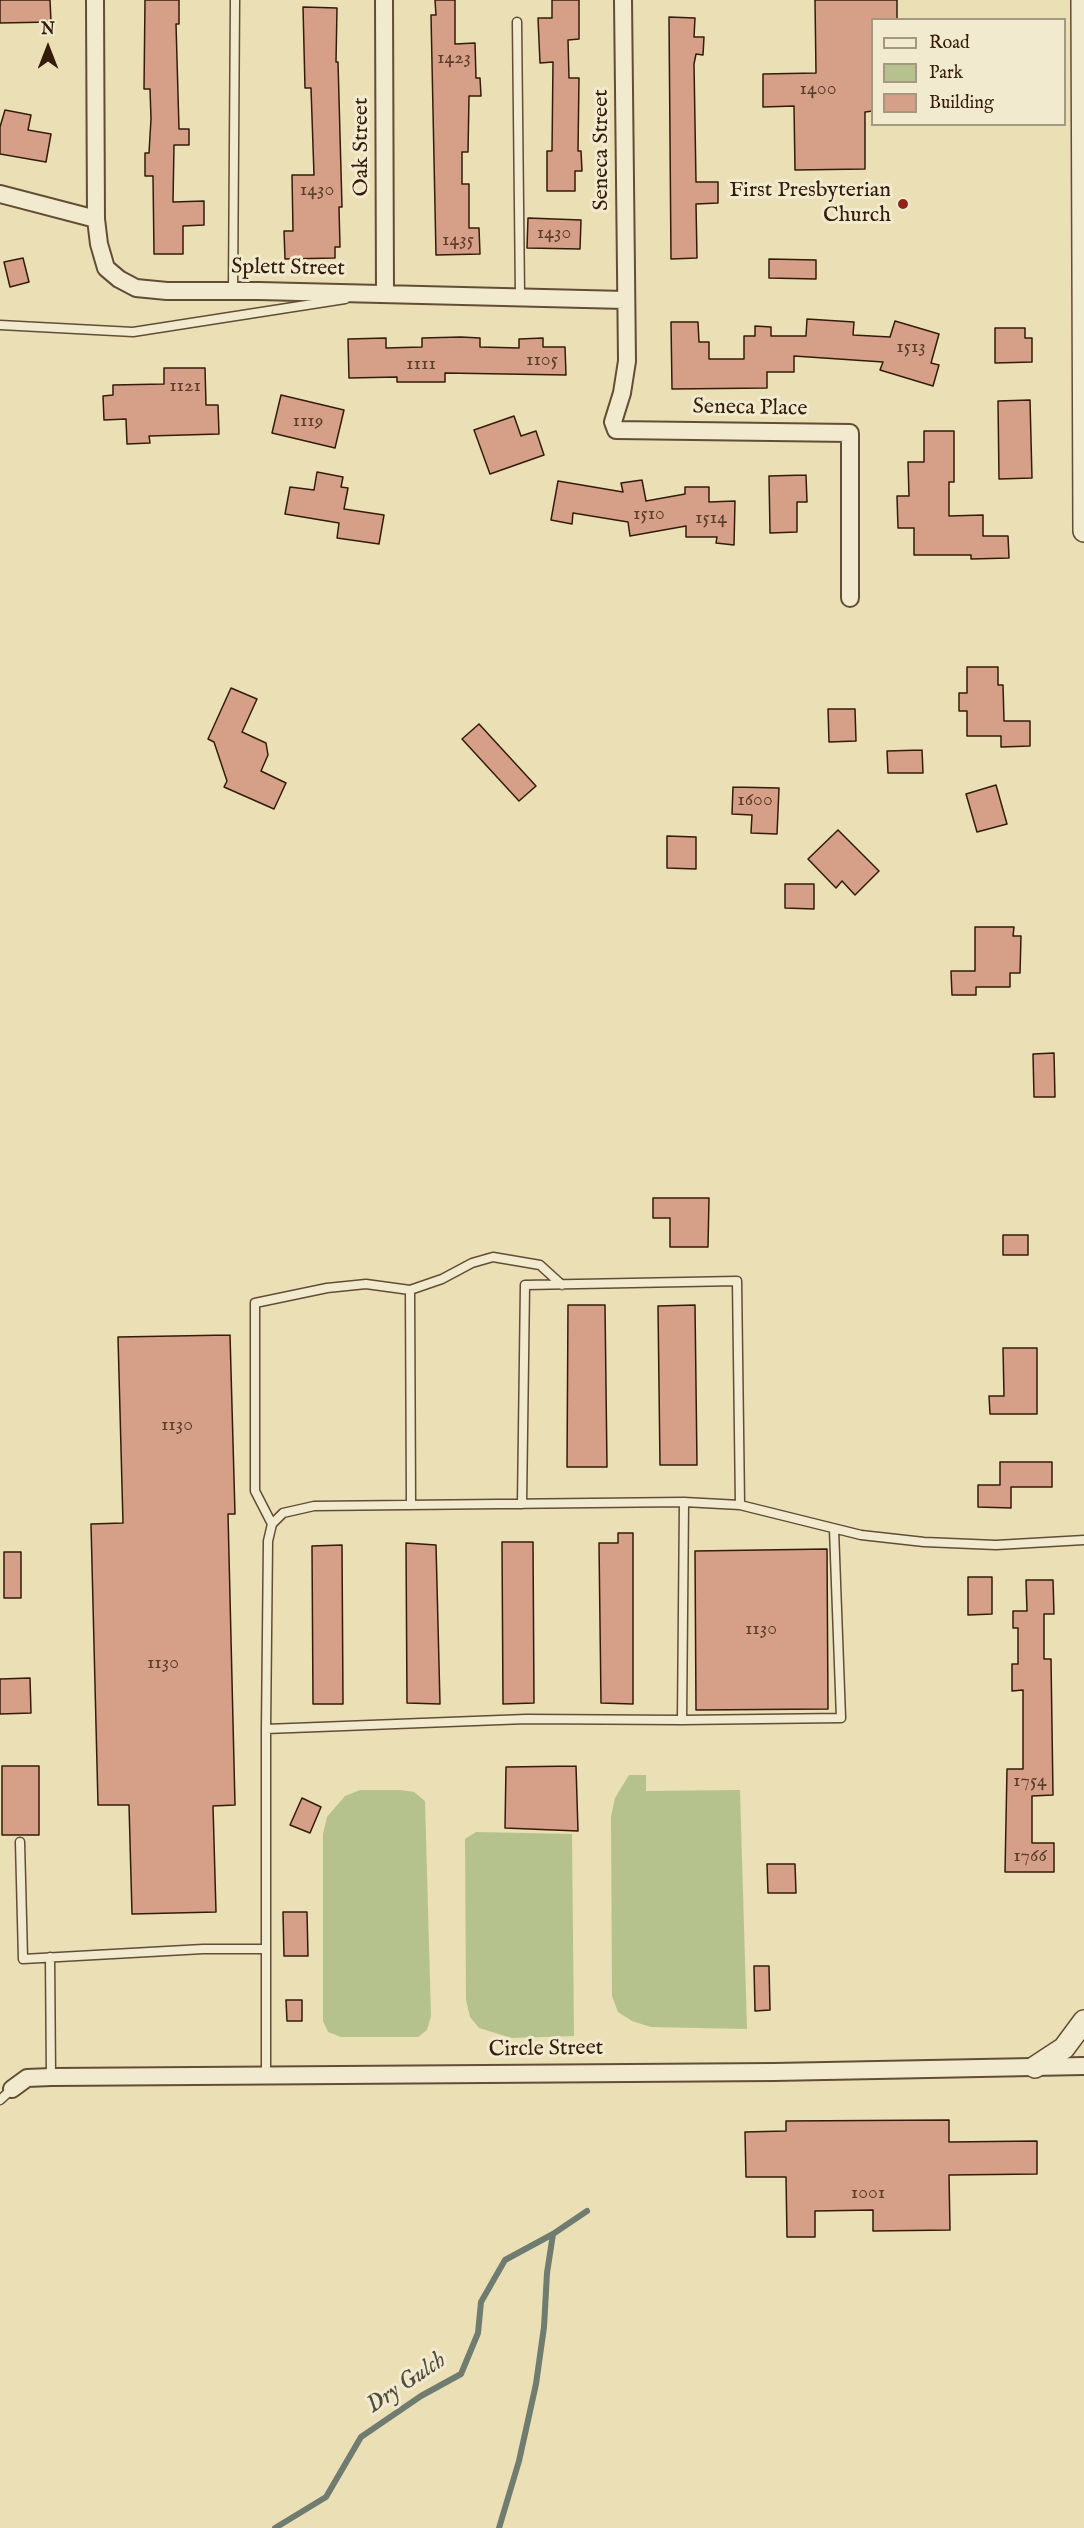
<!DOCTYPE html>
<html>
<head>
<meta charset="utf-8">
<style>
	body { margin:0 }
	#map { position:relative; width:1084px; height:2528px; overflow:hidden; background:#eadfb5; font-family:"IM FELL English",serif }
	canvas { display:block }
	.legend { position:absolute; left:871px; top:18px; width:195px; height:108px; box-sizing:border-box; background:#f1eacf; border:2px solid #a59880; margin:0; padding:8px 10px; list-style:none; font-size:18px; color:#341c0a }
	.legend li { display:flex; align-items:center; gap:12px; height:30px }
	.legend b { width:30px; border:2px solid #a59880 }
	.north { position:absolute; left:18px; top:18px; width:60px; height:60px; -webkit-text-stroke:4px #f1eacf; paint-order:stroke; rotate:0deg; font-size:16px; font-weight:700; line-height:24px; text-align:center; color:#341c0a }
	.north::after { content:''; display:block; margin:auto; width:21px; height:27px; background:#341c0a; clip-path:polygon(50% 0,100% 100%,50% 72%,0 100%) }
</style>
</head>
<body>
<div id="map">
<canvas width="1084" height="2528"></canvas>
<ul class="legend">
<li><b style="height:8px;background:#f1eacf"></b>Road</li>
<li><b style="height:16px;background:#b5c28e"></b>Park</li>
<li><b style="height:16px;background:#d6a088"></b>Building</li>
</ul>
<div class="north">N</div>
</div>
<script>
const context = document.querySelector('canvas').getContext('2d');
context.lineJoin = 'round';
function fillPath(path, color) {
  context.fillStyle = color;
  context.fill(path, 'evenodd');
}
function shape(rows) {
  const path = new Path2D();
  for (const r of rows) {
    path.moveTo(r[0], r[1]);
    for (let i = 2; i < r.length; i += 2) path.lineTo(r[i], r[i + 1]);
  }
  return path;
}
function trace(path, color, width, dash) {
  context.strokeStyle = color;
  context.lineWidth = width;
  context.lineCap = dash ? 'butt' : 'round';
  context.setLineDash(dash || []);
  context.stroke(path);
}
function drawText(font, color, halo, rows, align = 'center') {
  context.font = font + ' "IM FELL English",serif';
  context.lineWidth = 6;
  context.setLineDash([]);
  context.textBaseline = 'middle';
  context.strokeStyle = halo;
  context.fillStyle = color;
  for (const [text, x, y, turn = 0] of rows) {
    context.save();
    context.translate(x, y);
    context.rotate((+turn || 0) * Math.PI / 180);
    context.textAlign = isNaN(turn) ? turn : align;
    if (halo) context.strokeText(text, 0, 0);
    context.fillText(text, 0, 0);
    context.restore();
  }
}
const green = shape([
	[629,1775,646,1775,646,1791,740,1790,747,2029,651,2027,632,2021,618,2012,612,1996,611,1817,615,1798],
	[360,1790,401,1790,414,1792,425,1801,431,2016,427,2030,418,2037,341,2037,328,2032,323,2021,323,1834,327,1817,345,1796],
	[476,1832,572,1834,574,2036,512,2038,479,2028,470,2017,466,2000,465,1839]
]);
const stream = shape([
	[275,2528,326,2497,361,2437,421,2396,461,2374,478,2333,481,2302,505,2260,553,2234,587,2211],
	[499,2528,519,2461,536,2384,544,2327,547,2273,553,2234]
]);
const building = shape([
	[0,0,50,0,51,22,0,23,0,0],
	[145,0,179,0,179,24,176,24,179,129,189,129,189,145,174,145,173,202,204,201,204,225,183,226,183,254,154,254,153,176,145,176,145,153,149,153,151,119,150,89,144,89,145,0],
	[435,0,455,0,455,44,475,43,476,78,480,78,481,96,469,96,468,152,462,152,462,184,469,184,469,228,479,228,480,254,436,255,431,15,436,15,435,0],
	[552,0,579,0,579,39,568,40,569,78,579,78,578,151,581,151,582,171,575,171,575,191,547,191,547,151,552,151,553,62,540,63,538,18,552,18,552,0],
	[815,0,897,0,897,20,873,20,873,111,865,112,865,169,795,170,794,106,763,107,763,74,816,73,815,0],
	[303,7,337,8,336,62,338,62,342,207,339,207,340,247,335,247,335,258,285,259,284,231,293,231,292,175,314,175,311,88,305,88,303,7],
	[669,17,695,18,694,37,704,37,703,55,696,54,694,64,696,182,718,182,718,203,696,204,697,258,671,259,669,17],
	[5,110,31,115,28,130,51,134,46,162,0,154,0,127,5,110],
	[528,218,581,220,580,249,527,248,528,218],
	[23,258,29,282,10,287,4,262,23,258],
	[769,259,816,260,816,279,769,278,769,259],
	[807,319,854,322,853,335,890,337,895,321,939,334,931,363,939,365,933,386,880,370,883,362,794,356,794,372,767,372,767,388,672,389,671,322,698,322,699,342,709,342,709,359,744,359,744,336,755,336,755,326,771,327,771,336,806,336,807,319],
	[995,328,1025,328,1025,338,1032,338,1032,362,995,363,995,328],
	[386,338,386,348,422,347,422,338,461,337,480,338,480,347,519,348,519,339,543,338,543,347,565,347,566,375,445,373,445,382,397,382,397,377,349,378,348,339,386,338],
	[164,368,205,368,206,405,218,405,219,434,149,436,150,443,127,444,126,419,104,420,103,396,113,395,113,385,164,384,164,368],
	[281,395,344,410,335,448,272,433,281,395],
	[1030,400,1032,478,999,479,998,401,1030,400],
	[514,416,521,436,536,431,544,455,490,474,474,430,514,416],
	[924,431,954,431,954,482,949,482,949,516,983,515,983,536,1008,536,1009,558,971,559,971,555,914,555,914,528,898,528,897,496,909,496,908,462,924,462,924,431],
	[317,472,343,477,341,487,348,488,344,509,384,515,379,544,337,538,339,523,285,514,290,487,314,490,317,472],
	[806,475,807,502,797,502,797,532,770,533,769,476,806,475],
	[642,480,646,501,685,494,685,487,709,487,709,502,735,501,734,545,716,543,717,537,686,537,686,526,630,536,628,522,573,513,572,524,551,520,558,481,623,492,621,483,642,480],
	[967,667,998,667,998,685,1003,685,1004,721,1030,721,1030,746,1001,747,1001,736,967,736,967,711,959,711,959,693,967,693,967,667],
	[231,688,257,699,242,732,266,743,268,755,261,771,286,783,274,809,224,787,227,781,214,742,208,739,231,688],
	[828,709,855,709,856,741,829,742,828,709],
	[479,724,536,786,519,801,462,739,479,724],
	[922,750,923,773,888,773,887,751,922,750],
	[996,785,1007,824,977,832,966,794,996,785],
	[733,787,779,788,777,834,751,833,752,815,732,814,733,787],
	[838,830,879,871,855,895,842,881,836,888,808,859,838,830],
	[667,836,696,837,696,869,667,868,667,836],
	[785,884,814,884,814,909,785,908,785,884],
	[975,927,1014,927,1013,936,1021,936,1020,973,1010,973,1010,987,976,987,976,995,952,995,951,971,975,971,975,927],
	[1054,1053,1055,1097,1034,1097,1033,1054,1054,1053],
	[653,1198,709,1198,708,1247,670,1247,670,1218,653,1218,653,1198],
	[1003,1235,1028,1235,1028,1255,1003,1255,1003,1235],
	[568,1305,605,1305,607,1467,567,1467,568,1305],
	[695,1305,697,1465,660,1465,658,1306,695,1305],
	[230,1335,235,1514,228,1514,235,1805,213,1806,216,1912,132,1914,129,1805,98,1805,91,1524,123,1523,118,1337,230,1335],
	[1003,1348,1037,1348,1037,1414,990,1414,989,1396,1004,1396,1003,1348],
	[1000,1462,1052,1462,1052,1487,1011,1487,1011,1508,978,1507,978,1485,1000,1485,1000,1462],
	[618,1533,633,1533,633,1704,601,1703,599,1543,618,1543,618,1533],
	[502,1542,533,1542,534,1703,503,1704,502,1542],
	[406,1543,436,1545,440,1704,407,1703,406,1543],
	[342,1545,343,1704,313,1704,312,1546,342,1545],
	[827,1549,828,1709,696,1710,695,1551,827,1549],
	[4,1552,21,1552,21,1598,4,1598,4,1552],
	[968,1577,992,1577,992,1614,968,1615,968,1577],
	[1026,1580,1053,1580,1054,1614,1044,1614,1044,1659,1051,1659,1053,1795,1032,1796,1032,1843,1054,1843,1054,1872,1005,1872,1007,1769,1023,1769,1023,1690,1012,1691,1012,1664,1018,1664,1018,1628,1013,1628,1013,1611,1027,1611,1026,1580],
	[30,1678,31,1713,0,1714,0,1679,30,1678],
	[2,1766,39,1766,39,1835,2,1835,2,1766],
	[576,1766,578,1831,505,1828,506,1767,576,1766],
	[302,1798,321,1807,310,1833,290,1825,302,1798],
	[767,1864,795,1864,796,1893,768,1893,767,1864],
	[283,1912,307,1912,308,1956,284,1956,283,1912],
	[754,1966,769,1966,770,2010,755,2011,754,1966],
	[286,2000,302,2000,302,2021,287,2021,286,2000],
	[949,2120,949,2142,1037,2141,1037,2174,949,2175,950,2230,873,2231,873,2210,815,2211,815,2237,787,2237,786,2177,746,2177,745,2132,786,2131,786,2121,949,2120]
]);
const service = shape([
	[517,22,520,297],
	[233,291,235,0],
	[0,325,133,332,345,299],
	[410,1290,411,1505],
	[522,1504,525,1285,737,1281,740,1505],
	[272,1524,255,1491,255,1303,327,1288,366,1284,410,1290,442,1279,472,1263,493,1257,540,1265,562,1285],
	[682,1720,684,1502],
	[266,1729,526,1719,682,1720,841,1718,834,1529],
	[20,1842,23,1959,203,1949,266,1949],
	[50,1957,51,2077],
	[266,2075,266,1729,268,1541,272,1524,283,1513,314,1506,684,1502,740,1505,861,1535,924,1542,996,1545,1084,1540],
	[0,2100,12,2089]
]);
const minor = shape([
	[95,0,96,219],
	[384,0,385,293],
	[623,0,627,361,622,393,613,422,616,430,850,433,850,598],
	[0,194,96,219,99,244,106,268,119,279,136,288,167,291,259,291,625,300],
	[12,2089,27,2078,51,2077,774,2072,1084,2066]
]);
const tertiary = shape([
	[1082,0,1084,531],
	[1035,2067,1064,2048,1084,2021]
]);
const markers = [
	[903,204,6,"#8f2418"]
];
const numberNames = [
	["1423",454,59],
	["1400",818,90],
	["1430",317,191],
	["1430",554,234],
	["1435",458,241],
	["1513",911,348],
	["1105",542,361],
	["1111",421,365],
	["1121",185,387],
	["1119",308,422],
	["1510",649,515],
	["1514",711,519],
	["1600",755,801],
	["1130",177,1426],
	["1130",761,1630],
	["1130",163,1664],
	["1754",1030,1782],
	["1766",1030,1857],
	["1001",868,2194]
];
const streetNames = [
	["Oak Street",362,147,-90],
	["Seneca Street",602,150,-90],
	["Splett Street",288,269,1],
	["Seneca Place",750,409,1],
	["Circle Street",546,2050,-1]
];
const poiNames = [
	["First Presbyterian",891,191],
	["Church",891,216]
];
const waterNames = [
	["Dry Gulch",407,2384,-34]
];
fillPath(green, '#b5c28e');
trace(stream, '#707c6f', 6);
fillPath(building, '#d6a088');
trace(building, '#341c0a', 1.5);
trace(service, '#624d35', 11);
trace(minor, '#624d35', 20);
trace(tertiary, '#624d35', 24);
trace(service, '#f1eacf', 8);
trace(minor, '#f1eacf', 16);
trace(tertiary, '#f1eacf', 21);
for (const [x, y, r, color] of markers) {
  const dot = new Path2D();
  dot.arc(x, y, r, 0, 2 * Math.PI);
  context.fillStyle = color;
  context.fill(dot);
  trace(dot, '#f1eacf', 2);
}
drawText('20px', '#5c3d2a', null, numberNames);
drawText('22px', '#341c0a', '#f1eacf', streetNames);
drawText('22px', '#341c0a', '#f1eacf', poiNames, 'right');
drawText('italic 24px', '#524c3d', '#f1eacf', waterNames);
</script>
</body>
</html>
